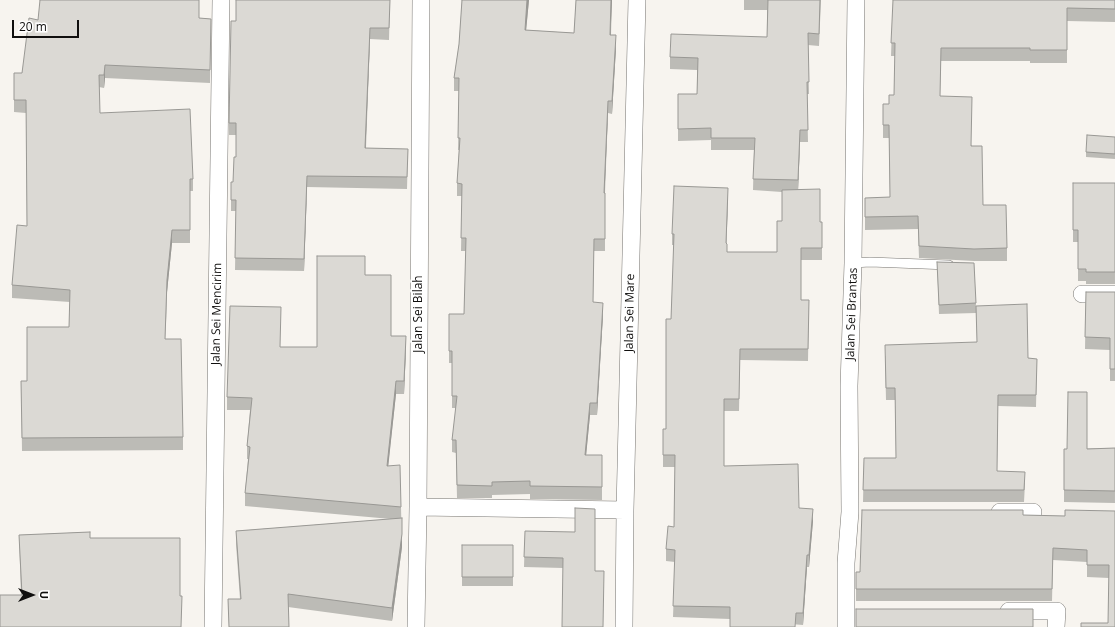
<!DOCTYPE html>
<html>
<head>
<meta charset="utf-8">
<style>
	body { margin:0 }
	#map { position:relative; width:1115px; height:627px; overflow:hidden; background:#f7f4ef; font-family:"Open Sans",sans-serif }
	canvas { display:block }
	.north { position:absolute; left:12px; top:575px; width:40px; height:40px; -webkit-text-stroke:3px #fff; paint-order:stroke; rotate:90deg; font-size:11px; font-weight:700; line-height:16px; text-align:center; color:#100f0e }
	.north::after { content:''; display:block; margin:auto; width:14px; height:18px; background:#100f0e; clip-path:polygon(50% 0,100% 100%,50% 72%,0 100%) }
	.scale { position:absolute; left:12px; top:20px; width:67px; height:18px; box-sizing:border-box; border:2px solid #100f0e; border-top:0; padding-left:5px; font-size:12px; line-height:14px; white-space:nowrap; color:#100f0e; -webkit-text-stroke:3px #fff; paint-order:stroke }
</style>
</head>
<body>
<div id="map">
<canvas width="1115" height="627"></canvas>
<div class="north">U</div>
<div class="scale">20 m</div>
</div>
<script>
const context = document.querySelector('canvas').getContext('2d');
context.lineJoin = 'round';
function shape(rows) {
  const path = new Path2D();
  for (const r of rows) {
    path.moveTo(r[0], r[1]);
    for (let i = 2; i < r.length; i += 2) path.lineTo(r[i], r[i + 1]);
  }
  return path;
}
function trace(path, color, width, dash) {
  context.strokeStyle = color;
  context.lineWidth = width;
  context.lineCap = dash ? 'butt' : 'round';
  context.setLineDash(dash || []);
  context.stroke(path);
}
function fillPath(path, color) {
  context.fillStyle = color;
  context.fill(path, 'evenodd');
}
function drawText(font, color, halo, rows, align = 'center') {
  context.font = font + ' "Open Sans",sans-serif';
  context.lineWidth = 3.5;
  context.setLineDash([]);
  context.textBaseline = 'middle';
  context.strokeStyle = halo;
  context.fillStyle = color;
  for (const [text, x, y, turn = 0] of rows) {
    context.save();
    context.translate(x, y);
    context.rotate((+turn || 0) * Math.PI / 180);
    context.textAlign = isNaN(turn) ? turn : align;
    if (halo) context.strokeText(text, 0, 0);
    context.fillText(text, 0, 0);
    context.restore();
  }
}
const service = shape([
	[853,263,870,262,949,265]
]);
const minor = shape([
	[1082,294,1115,294],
	[418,507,625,510],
	[1000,512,1033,512],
	[1009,611,1057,611,1056,627],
	[213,627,221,0],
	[416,627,418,507,421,0],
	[624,627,625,510,637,0],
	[846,627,846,563,850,512,849,386,853,263,856,0]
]);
const wall = shape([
	[390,0,389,40,370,39,366,148,408,149,407,189,307,187,304,271,235,270,236,211,231,211,231,182,233,182,236,157,236,135,229,135,229,123,236,21],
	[462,0,529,0,526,30,574,33,576,0,612,0,611,35,616,48,612,114,608,113,605,193,605,251,594,251,593,302,603,315,597,415,590,415,586,455,602,455,602,500,530,499,530,494,492,495,492,498,457,498,456,453,452,452,452,440,456,408,452,408,452,363,449,363,449,314,464,314,466,251,461,251,462,196,457,196,457,183,459,150,458,150,459,91,454,91,454,78,459,44],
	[744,0,821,0,819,46,808,45,809,94,807,94,808,142,800,142,798,190,820,222,822,234,822,260,801,260,801,300,809,300,808,361,740,360,739,411,724,411,724,466,799,508,813,521,809,567,807,567,803,625,730,619,673,617,675,562,666,561,666,549,674,527,675,467,663,467,663,429,666,429,671,319,674,245,672,245,672,234,728,200,726,243,727,252,777,252,782,221,782,192,753,190,754,150,711,150,711,140,678,141,678,94,697,94,697,70,670,69,670,57,767,37,767,10,744,10],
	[893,0,1115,0,1115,22,1067,21,1067,63,1030,63,1030,61,941,61,940,96,972,146,983,205,1007,248,1007,261,974,261,919,258,918,229,865,230,865,198,890,197,889,138,883,138,883,104,889,104,894,95,895,56,891,56],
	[199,18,211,19,210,83,105,78,104,88,99,87,100,113,193,179,193,191,190,191,190,243,172,243,167,292,165,339,183,437,183,450,22,451,21,381,27,381,69,327,70,302,12,298,12,285,27,226,26,113,14,112,14,73,22,73,38,20],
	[1115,137,1115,159,1086,157,1086,152],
	[1073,183,1115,183,1115,284,1086,284,1086,281,1078,281,1078,242,1073,242],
	[937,262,974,263,976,306,1028,358,1037,359,1036,407,998,406,997,471,1025,483,1024,502,863,502,864,458,896,458,895,400,886,400,885,356,977,342,976,313,939,314],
	[365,275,391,336,406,349,404,394,396,394,388,466,401,507,402,547,392,621,288,607,289,627,229,627,228,599,240,599,236,544,236,531,391,519,245,506,245,493,248,459,247,459,247,446,250,410,227,410,227,397,280,347,317,347],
	[1086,292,1115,292,1115,381,1110,381,1110,350,1085,349],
	[1115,448,1115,503,1064,502,1064,449],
	[1115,511,1108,623,1109,578,1087,577,1087,562,1053,560,1052,601,856,601,856,572,860,572,1023,515,1065,516],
	[525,531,595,571,603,627,563,568,524,567],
	[90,532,21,595,19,535],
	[462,545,513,545,513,586,462,586]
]);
const shadedWall = shape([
	[527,0,529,0,525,42,525,30],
	[611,0,612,0,610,47,610,35],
	[370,28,370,39,365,160,365,148],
	[616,35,616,48,612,114,612,101],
	[105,65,105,78,104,88,104,75],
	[608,101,608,113,604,205,604,193],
	[800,130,800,142,798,192,798,180],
	[307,176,307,187,304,271,304,259],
	[728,188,728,200,726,255,726,243],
	[172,230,172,243,167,292,165,352,167,280],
	[603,303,603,315,597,415,597,403],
	[406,336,406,349,404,394,404,381],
	[396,381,396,394,387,478,387,466],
	[590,403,590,415,585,467,585,455],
	[813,509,813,521,809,567,809,555],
	[402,534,402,547,392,621,392,608],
	[807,555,807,567,803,625,803,613]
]);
const building = shape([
	[40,0,199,0,199,18,211,19,210,70,105,65,104,75,99,75,100,113,190,109,193,179,190,179,190,230,172,230,167,280,165,339,181,339,183,437,22,438,21,381,27,381,27,327,69,327,70,290,12,285,17,225,27,226,26,100,14,100,14,73,22,73,29,18,38,20,40,0],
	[236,0,390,0,389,28,370,28,365,148,408,149,407,177,307,176,304,259,235,258,236,200,231,200,231,182,233,182,234,157,236,157,236,123,229,123,231,21,236,21,236,0],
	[462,0,527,0,525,30,574,33,576,0,611,0,610,35,616,35,612,101,608,101,604,193,605,193,605,239,594,239,593,302,603,303,597,403,590,403,585,455,602,455,602,487,530,486,530,481,492,482,492,486,457,485,456,440,452,440,457,396,452,396,452,351,449,351,449,314,464,314,466,238,461,238,462,184,457,183,460,138,458,138,459,78,454,78,459,44,462,0],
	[768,0,820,0,819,34,808,33,809,82,807,82,808,130,800,130,798,180,753,179,755,138,711,138,711,128,678,129,678,94,697,94,698,58,670,57,671,34,767,37,768,0],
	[893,0,1115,0,1115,9,1067,8,1067,50,1030,50,1030,48,941,48,940,96,972,97,971,146,982,146,983,205,1006,205,1007,248,974,249,919,246,918,216,865,217,865,198,890,197,889,125,883,125,883,104,889,104,889,95,894,95,895,43,891,43,893,0],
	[1087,135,1115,137,1115,154,1086,152,1087,135],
	[1073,183,1115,183,1115,272,1086,272,1086,269,1078,269,1078,230,1073,230,1073,183],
	[674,186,728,188,726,243,727,244,727,252,777,252,777,221,782,221,782,190,820,189,820,222,822,222,822,248,801,248,801,300,809,300,808,349,740,349,739,399,724,399,724,466,798,464,799,508,813,509,809,555,807,555,803,613,796,613,795,627,730,627,730,607,673,606,675,550,666,549,668,526,674,527,675,455,663,455,663,429,666,429,666,319,671,319,674,234,672,234,674,186],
	[317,256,365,256,365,275,391,275,391,336,406,336,404,381,396,381,387,466,400,465,401,507,245,493,250,447,247,446,252,398,227,397,230,306,281,307,280,347,317,347,317,256],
	[937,262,974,263,976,303,939,305,937,262],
	[1086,292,1115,292,1115,369,1110,369,1110,338,1085,337,1086,292],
	[1027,304,1028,358,1037,359,1036,395,998,395,997,471,1025,472,1024,490,863,490,864,458,896,458,895,388,886,388,885,345,977,342,976,306,1027,304],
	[1068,392,1087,392,1087,449,1115,448,1115,491,1064,490,1064,449,1067,449,1068,392],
	[575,508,595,509,595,571,604,571,603,627,562,627,563,558,524,557,525,531,575,532,575,508],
	[862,510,1023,510,1023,515,1065,516,1065,510,1115,511,1115,627,1081,627,1081,623,1108,623,1109,565,1087,565,1087,550,1053,548,1052,589,856,589,856,572,860,572,862,510],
	[402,518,402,534,392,608,288,594,289,627,229,627,228,599,241,599,236,531,402,518],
	[90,532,90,538,180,538,180,596,182,596,181,627,0,627,0,595,22,595,19,535,90,532],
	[462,545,513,545,513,577,462,577,462,545],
	[856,609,1033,609,1033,627,856,627,856,609]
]);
const streetNames = [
	["Jalan Sei Mare",630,313,-89],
	["Jalan Sei Mencirim",217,314,-89],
	["Jalan Sei Bilah",419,314,-90],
	["Jalan Sei Brantas",852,314,-88]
];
trace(service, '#777571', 10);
trace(minor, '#777571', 18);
trace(service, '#fff', 9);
trace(minor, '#fff', 17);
fillPath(wall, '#bcbbb6');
fillPath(shadedWall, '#999894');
fillPath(building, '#dbd9d4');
trace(building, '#999894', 1);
drawText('12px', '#100f0e', '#fff', streetNames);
</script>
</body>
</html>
